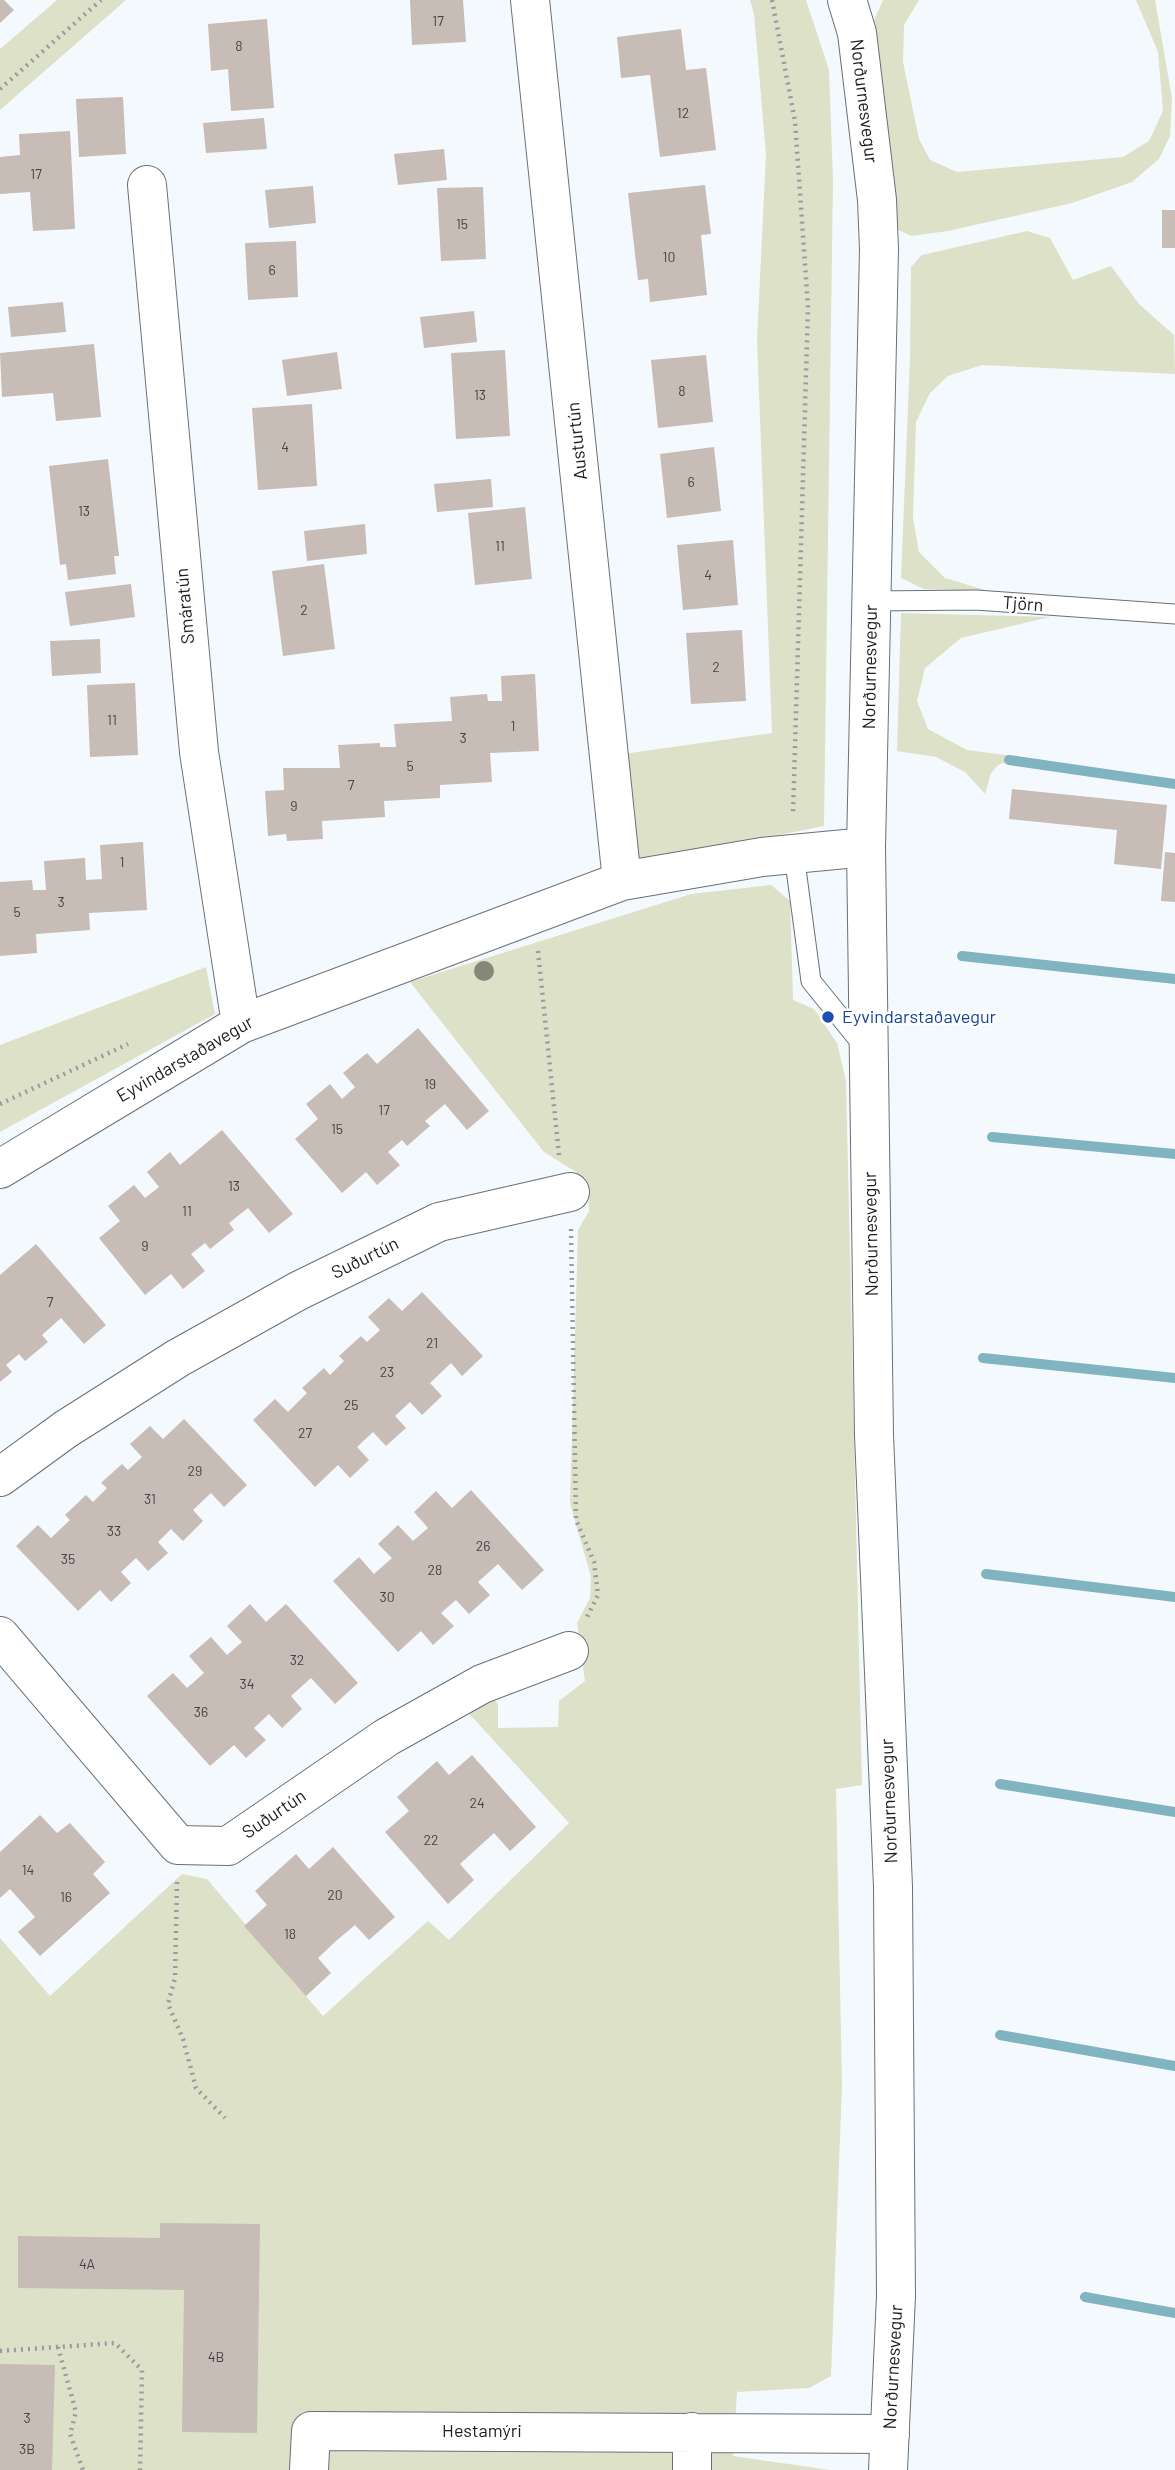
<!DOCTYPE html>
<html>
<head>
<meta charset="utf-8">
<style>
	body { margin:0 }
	canvas { display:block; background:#f4f9fe }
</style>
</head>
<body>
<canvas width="1175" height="2470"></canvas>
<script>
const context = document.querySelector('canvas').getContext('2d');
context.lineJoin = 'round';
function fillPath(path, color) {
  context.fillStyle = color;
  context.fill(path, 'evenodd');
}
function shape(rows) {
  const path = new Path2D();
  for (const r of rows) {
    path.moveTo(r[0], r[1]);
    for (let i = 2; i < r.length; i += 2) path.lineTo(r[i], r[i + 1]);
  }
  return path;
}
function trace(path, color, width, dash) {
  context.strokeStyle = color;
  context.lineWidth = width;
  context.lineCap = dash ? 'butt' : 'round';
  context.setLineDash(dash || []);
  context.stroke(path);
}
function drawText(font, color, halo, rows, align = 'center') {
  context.font = font + ' Barlow,sans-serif';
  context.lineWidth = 5;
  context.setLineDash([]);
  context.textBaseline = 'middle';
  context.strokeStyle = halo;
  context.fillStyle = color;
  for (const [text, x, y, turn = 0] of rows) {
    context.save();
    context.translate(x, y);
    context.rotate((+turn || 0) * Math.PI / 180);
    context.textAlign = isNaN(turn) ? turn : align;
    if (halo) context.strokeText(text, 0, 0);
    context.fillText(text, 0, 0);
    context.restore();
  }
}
const green = shape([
	[57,0,126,0,0,110,0,49],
	[750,0,806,0,829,70,833,180,824,826,634,864,623,754,772,733,757,340,766,154,754,14],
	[883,0,919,0,904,25,903,62,919,139,930,160,957,172,1123,157,1149,141,1163,111,1158,52,1136,0,1155,0,1172,98,1170,136,1159,159,1132,182,1072,203,948,231,911,236,890,226,871,27],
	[1027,231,1050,238,1073,280,1111,266,1139,304,1174,335,1175,374,982,365,948,376,930,393,916,422,913,518,919,552,945,578,988,591,924,589,901,578,910,358,911,267,922,255],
	[901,613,1050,617,961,638,925,668,917,701,928,729,967,750,1021,757,998,765,991,773,985,794,965,772,936,757,897,751],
	[771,885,790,901,793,1000,814,1009,837,1043,846,1081,862,1785,836,1789,842,2085,831,2376,809,2388,737,2392,733,2456,830,2470,0,2470,0,1938,50,1996,182,1874,207,1879,323,2016,428,1921,449,1940,569,1823,464,1708,491,1696,498,1704,498,1728,558,1727,559,1701,585,1681,577,1623,590,1598,591,1577,570,1503,578,1230,589,1211,588,1194,576,1172,544,1152,410,982,691,894],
	[206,967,215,1014,0,1132,0,1045]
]);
const stream = shape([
	[1009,760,1175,784],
	[962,956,1175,979],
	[992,1137,1175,1154],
	[983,1358,1175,1378],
	[986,1574,1175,1597],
	[1000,1784,1175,1812],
	[1000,2035,1175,2066],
	[1085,2297,1175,2313]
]);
const building = shape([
	[0,0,4,0,14,10,0,23],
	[410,0,463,0,466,42,412,45],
	[267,19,274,108,231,111,228,69,211,71,208,24],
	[681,29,686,70,706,68,716,150,660,157,650,75,621,78,617,37],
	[123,97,126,154,79,157,76,99],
	[264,118,267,149,206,153,203,123],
	[70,131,75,229,33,231,30,192,0,194,0,157,20,155,19,134],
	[444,149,447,180,398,185,394,154],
	[705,185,711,234,701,235,707,295,650,302,648,279,638,280,628,193],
	[313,186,316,223,269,228,265,190],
	[483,187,486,259,441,261,437,188],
	[1162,210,1175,210,1175,248,1162,248],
	[296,241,298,297,248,300,245,243],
	[63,302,66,332,11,337,8,307],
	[474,311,477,342,424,348,420,317],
	[94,344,101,417,56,421,53,393,2,397,0,353],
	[505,350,510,436,456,439,451,353],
	[337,352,342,389,287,396,282,360],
	[706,355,713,422,658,428,651,360],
	[312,404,317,486,258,490,252,408],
	[714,447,721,511,667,518,660,454],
	[108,459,119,556,114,556,116,574,68,580,66,564,60,565,49,466],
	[491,479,493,507,437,512,434,484],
	[525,507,532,579,475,585,468,513],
	[365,524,367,554,307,561,304,531],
	[733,540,738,605,683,610,677,545],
	[324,564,335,649,283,656,272,571],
	[131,584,135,617,70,626,65,592],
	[742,630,746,701,691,704,686,633],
	[100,639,101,673,52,676,50,641],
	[535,674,539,751,490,753,492,782,440,785,440,798,384,801,385,817,322,821,323,839,287,841,286,834,268,836,265,791,284,790,283,768,340,768,338,745,380,743,380,747,396,747,394,724,452,721,450,697,487,694,488,701,502,701,501,676],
	[135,683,138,755,90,757,87,685],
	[1012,789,1167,805,1161,869,1114,864,1117,830,1009,819],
	[143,842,147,910,89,913,90,930,36,934,37,953,0,956,0,882,32,880,33,890,46,890,44,861,85,858,86,880,102,879,100,845],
	[1165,852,1175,853,1175,902,1161,901],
	[418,1028,489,1111,467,1130,445,1104,425,1121,430,1126,407,1146,402,1140,388,1152,400,1165,377,1185,366,1172,342,1193,295,1139,318,1119,306,1104,330,1084,342,1099,355,1087,343,1073,367,1053,377,1064],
	[222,1130,293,1214,269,1233,248,1208,229,1223,234,1230,210,1249,205,1243,191,1254,205,1271,183,1289,171,1274,145,1295,99,1238,120,1221,108,1206,134,1185,145,1198,159,1187,147,1172,170,1152,180,1165],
	[36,1244,106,1325,84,1344,61,1318,42,1335,48,1342,25,1361,19,1354,6,1365,12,1372,0,1382,0,1275],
	[422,1292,483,1356,462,1376,451,1363,430,1383,442,1396,422,1415,410,1402,395,1416,406,1428,386,1446,373,1432,357,1447,369,1460,350,1478,338,1465,315,1487,253,1420,275,1399,288,1412,307,1393,302,1388,324,1368,330,1375,344,1361,339,1356,361,1336,367,1342,380,1330,368,1317,389,1298,402,1311],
	[184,1419,247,1485,224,1507,211,1493,193,1510,203,1521,183,1541,171,1529,158,1542,168,1553,148,1571,136,1558,121,1572,131,1583,111,1602,100,1590,78,1611,16,1546,38,1525,51,1538,70,1520,65,1515,86,1495,93,1502,107,1488,101,1483,122,1464,128,1470,142,1457,130,1444,150,1426,163,1439],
	[471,1490,544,1570,522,1590,498,1564,478,1582,490,1595,469,1614,456,1600,441,1613,454,1626,433,1645,421,1631,398,1652,333,1581,359,1557,374,1574,392,1558,378,1544,398,1525,413,1541,428,1528,414,1512,436,1491,452,1508],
	[250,1604,266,1622,286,1604,358,1683,335,1704,311,1678,291,1696,302,1709,282,1728,269,1714,254,1728,266,1740,246,1758,234,1745,210,1766,147,1696,173,1673,187,1688,204,1673,189,1656,211,1637,227,1655,242,1642,227,1626],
	[472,1755,536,1827,510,1851,494,1833,460,1864,474,1880,448,1904,385,1832,409,1811,397,1797,437,1761,449,1775],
	[40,1815,57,1833,70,1823,105,1862,93,1874,110,1893,40,1956,18,1932,35,1917,10,1889,0,1898,0,1852],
	[333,1847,395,1917,369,1940,355,1925,336,1941,318,1958,331,1973,306,1996,244,1926,267,1905,255,1891,296,1854,309,1869],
	[160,2223,260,2224,257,2433,182,2432,184,2290,18,2288,18,2236,160,2238],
	[0,2364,55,2365,52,2470,0,2470]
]);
const path = shape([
	[772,0,795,121,808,307,793,815],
	[0,89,101,0],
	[538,951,559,1155],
	[0,1104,128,1044],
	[571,1229,576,1520,594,1562,598,1595,586,1619],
	[177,1882,175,1978,168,2004,183,2039,196,2088,225,2118],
	[58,2347,76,2412,70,2434,83,2470],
	[0,2351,115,2343,142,2370,140,2470]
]);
const service = shape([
	[871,601,976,600,1175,614],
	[794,854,811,981,866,1049]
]);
const minor = shape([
	[530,0,622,881],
	[147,185,199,752,241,1024],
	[0,1169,241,1024,622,881,762,857,866,847],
	[0,1477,66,1429,178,1358,298,1291,439,1222,570,1192],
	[0,1636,178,1845,228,1846,387,1737,482,1684,569,1651],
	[692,2432,692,2470],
	[309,2470,311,2431,890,2434]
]);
const tertiary = shape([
	[847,0,857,33,877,200,879,249,866,847,874,1435,893,1887,896,2296,888,2470]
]);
const trees = [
	[484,971]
];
const markers = [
	[828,1017,7,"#1a4fb4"]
];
const numberNames = [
	["17",438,21],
	["8",239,46],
	["12",683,113],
	["17",36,174],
	["15",462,224],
	["10",669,257],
	["6",272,270],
	["8",682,391],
	["13",480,395],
	["4",285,447],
	["6",691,482],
	["13",84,511],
	["11",500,546],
	["4",708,575],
	["2",304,610],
	["2",716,667],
	["11",112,720],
	["1",513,726],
	["3",463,738],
	["5",410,766],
	["7",351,785],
	["9",294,806],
	["1",122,862],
	["3",61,902],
	["5",17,912],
	["19",430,1084],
	["17",384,1110],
	["15",337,1129],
	["13",234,1186],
	["11",187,1211],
	["9",145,1246],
	["7",50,1302],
	["21",432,1343],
	["23",387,1372],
	["25",351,1405],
	["27",305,1433],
	["29",195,1471],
	["31",150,1499],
	["33",114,1531],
	["26",483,1546],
	["35",68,1559],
	["28",435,1570],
	["30",387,1597],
	["32",297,1660],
	["34",247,1684],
	["36",201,1712],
	["24",477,1803],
	["22",431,1840],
	["14",28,1870],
	["20",335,1895],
	["16",66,1897],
	["18",290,1934],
	["4A",87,2264],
	["4B",216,2357],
	["3",27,2418],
	["3B",27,2449]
];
const streetNames = [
	["Norðurnesvegur",864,101,83],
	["Austurtún",577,441,-96],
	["Tjörn",1023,604,4],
	["Smáratún",185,606,-95],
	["Norðurnesvegur",870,667,-89],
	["Eyvindarstaðavegur",185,1059,-30],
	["Norðurnesvegur",871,1234,-91],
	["Suðurtún",365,1258,-26],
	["Norðurnesvegur",889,1801,-92],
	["Suðurtún",274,1814,-34],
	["Norðurnesvegur",893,2367,-87],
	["Hestamýri",482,2431]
];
const transitNames = [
	["Eyvindarstaðavegur",842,1017]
];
fillPath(green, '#dde1c7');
trace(stream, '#81b4c1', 10);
fillPath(building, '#c7bcb6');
trace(service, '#697078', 21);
trace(minor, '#697078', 40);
trace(tertiary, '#697078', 40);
trace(path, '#979b9f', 4.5, [2, 5]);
trace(service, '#fff', 19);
trace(minor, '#fff', 38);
trace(tertiary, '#fff', 38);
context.fillStyle = '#848878';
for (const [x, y] of trees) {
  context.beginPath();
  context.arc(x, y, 10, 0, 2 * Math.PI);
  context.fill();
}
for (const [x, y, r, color] of markers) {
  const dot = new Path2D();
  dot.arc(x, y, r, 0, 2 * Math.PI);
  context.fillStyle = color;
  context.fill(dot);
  trace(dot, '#fff', 2.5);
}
drawText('14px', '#454546', null, numberNames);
drawText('18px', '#1a1d20', '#fff', streetNames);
drawText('18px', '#164399', '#fff', transitNames, 'left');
</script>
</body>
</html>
